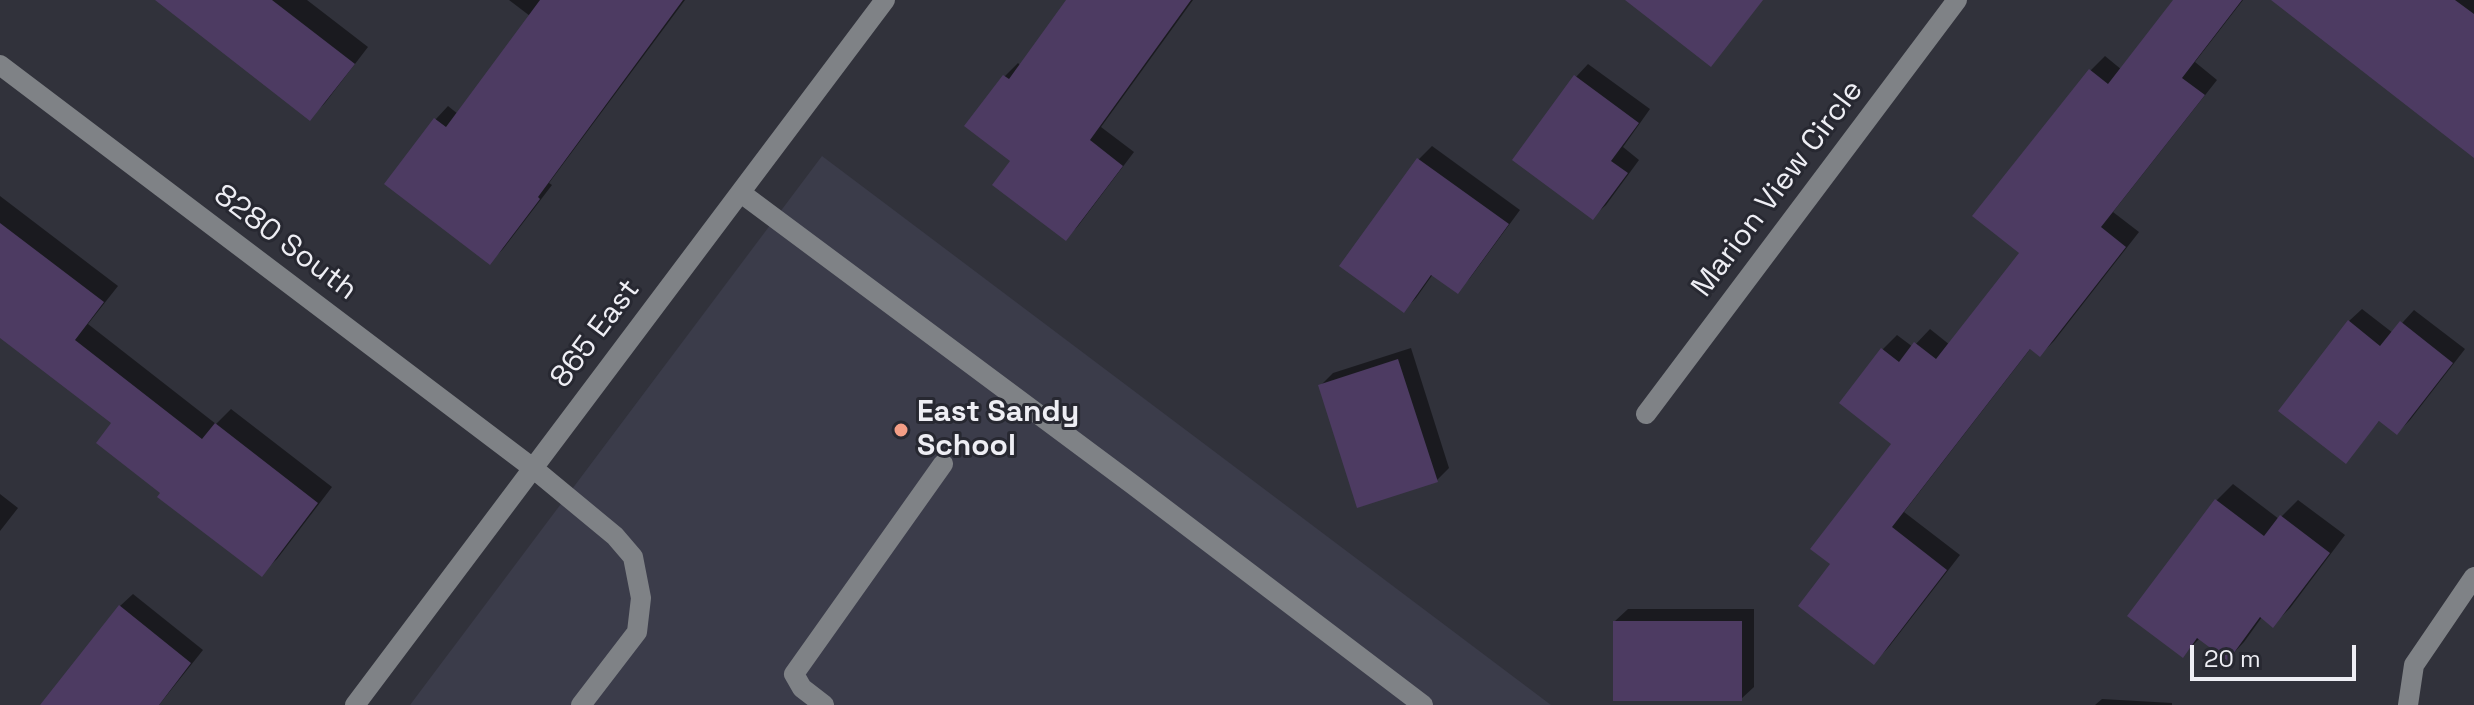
<!DOCTYPE html>
<html>
<head>
<meta charset="utf-8">
<style>
	body { margin:0 }
	#map { position:relative; width:2474px; height:705px; overflow:hidden; background:#31323b; font-family:"Space Grotesk",sans-serif }
	canvas { display:block }
	.scale { position:absolute; left:2190px; top:645px; width:166px; height:36px; box-sizing:border-box; border:4px solid #eeeef4; border-top:0; padding-left:10px; font-size:24px; line-height:28px; white-space:nowrap; color:#eeeef4; -webkit-text-stroke:6px #272831; paint-order:stroke }
</style>
</head>
<body>
<div id="map">
<canvas width="2474" height="705"></canvas>
<div class="scale">20 m</div>
</div>
<script>
const context = document.querySelector('canvas').getContext('2d');
context.lineJoin = 'round';
function fillPath(path, color) {
  context.fillStyle = color;
  context.fill(path, 'evenodd');
}
function shape(rows) {
  const path = new Path2D();
  for (const r of rows) {
    path.moveTo(r[0], r[1]);
    for (let i = 2; i < r.length; i += 2) path.lineTo(r[i], r[i + 1]);
  }
  return path;
}
function trace(path, color, width, dash) {
  context.strokeStyle = color;
  context.lineWidth = width;
  context.lineCap = dash ? 'butt' : 'round';
  context.setLineDash(dash || []);
  context.stroke(path);
}
function drawText(font, color, halo, rows, align = 'center') {
  context.font = font + ' "Space Grotesk",sans-serif';
  context.lineWidth = 6;
  context.setLineDash([]);
  context.textBaseline = 'middle';
  context.strokeStyle = halo;
  context.fillStyle = color;
  for (const [text, x, y, turn = 0] of rows) {
    context.save();
    context.translate(x, y);
    context.rotate((+turn || 0) * Math.PI / 180);
    context.textAlign = isNaN(turn) ? turn : align;
    if (halo) context.strokeText(text, 0, 0);
    context.fillText(text, 0, 0);
    context.restore();
  }
}
const built = shape([
	[822,156,1551,705,410,705]
]);
const shadow = shape([
	[158,0,307,0,368,47,325,103,310,118],
	[509,0,685,0,549,183,552,185,503,249,490,262,387,183,436,119,448,106,458,114,530,16],
	[1068,0,1193,0,1101,127,1134,152,1078,226,1066,239,1013,161,967,125,1005,76,1018,63,1021,66],
	[2176,0,2243,0,2195,62,2217,80,2113,212,2139,232,2054,341,2040,355,2031,348,1904,512,1960,555,1888,648,1874,662,1833,564,1894,443,1883,349,1897,335,1913,347,1930,329,1950,345,2022,253,1974,216,2091,70,2105,56,2122,70],
	[2274,0,2474,0,2474,156],
	[1588,64,1650,109,1623,147,1639,160,1606,205,1593,217,1576,77],
	[1432,146,1520,210,1470,278,1458,291,1433,274,1416,298,1404,310,1342,266,1419,159],
	[0,196,118,286,88,324,216,424,231,409,332,487,277,559,261,574,163,493,114,423,0,335],
	[2362,309,2393,333,2414,310,2465,349,2410,420,2397,433,2380,420,2346,461,2349,321],
	[1411,348,1449,468,1436,481,1320,386,1333,373],
	[2233,484,2279,519,2298,500,2345,535,2290,608,2273,625,2262,617,2244,642,2228,659,2200,638,2182,656,2216,501],
	[0,494,18,508,0,531],
	[133,594,203,650,159,705,43,705,120,606],
	[1628,609,1754,609,1754,687,1741,699,1615,621],
	[2102,699,2172,703,2172,705,2095,705]
]);
const building = shape([
	[155,0,272,0,355,64,310,121],
	[540,0,683,0,538,197,540,199,490,265,384,184,434,118,446,127],
	[1066,0,1191,0,1090,140,1123,166,1066,241,992,185,1010,161,964,126,1003,75,1009,79],
	[1625,0,1763,0,1711,67],
	[2173,0,2242,0,2182,78,2205,95,2101,227,2126,247,2040,357,2030,349,1892,527,1947,570,1874,665,1798,606,1830,564,1810,549,1891,444,1839,403,1881,348,1899,362,1914,342,1936,359,2019,253,1972,216,2089,69,2108,84],
	[2271,0,2455,0,2474,14,2474,158],
	[1574,75,1639,123,1611,161,1628,173,1593,220,1512,160],
	[1417,158,1509,224,1458,294,1431,275,1404,313,1339,266],
	[0,223,104,302,75,340,202,439,215,423,318,503,262,577,157,497,160,493,96,443,111,423,0,338],
	[2348,320,2380,346,2400,321,2453,363,2397,435,2379,421,2346,464,2278,411],
	[1398,359,1438,482,1357,508,1318,385],
	[2215,499,2264,536,2280,515,2330,553,2273,628,2260,617,2228,661,2197,638,2183,658,2127,616],
	[119,605,191,663,159,705,40,705],
	[1613,621,1742,621,1742,701,1613,701]
]);
const minor = shape([
	[0,65,534,469,615,536,633,557,641,598,637,632,581,705],
	[741,193,1132,484,1423,705],
	[1646,414,1957,0],
	[355,705,885,0],
	[824,705,802,688,794,674,943,464],
	[2408,705,2414,665,2474,577]
]);
const markers = [
	[901,430,8,"#f49e86"]
];
const streetNames = [
	["Marion View Circle",1778,189,-53],
	["8280 South",285,243,37],
	["865 East",596,334,-53]
];
const poiNames = [
	["East Sandy",917,413],
	["School",917,447]
];
fillPath(built, '#3b3c4a');
fillPath(shadow, '#0007');
fillPath(building, '#4d3b62');
trace(minor, '#7f8286', 20);
for (const [x, y, r, color] of markers) {
  const dot = new Path2D();
  dot.arc(x, y, r, 0, 2 * Math.PI);
  context.fillStyle = color;
  context.fill(dot);
  trace(dot, '#272831', 3);
}
drawText('30px', '#eeeef4', '#272831', streetNames);
drawText('bold 30px', '#eeeef4', '#272831', poiNames, 'left');
</script>
</body>
</html>
